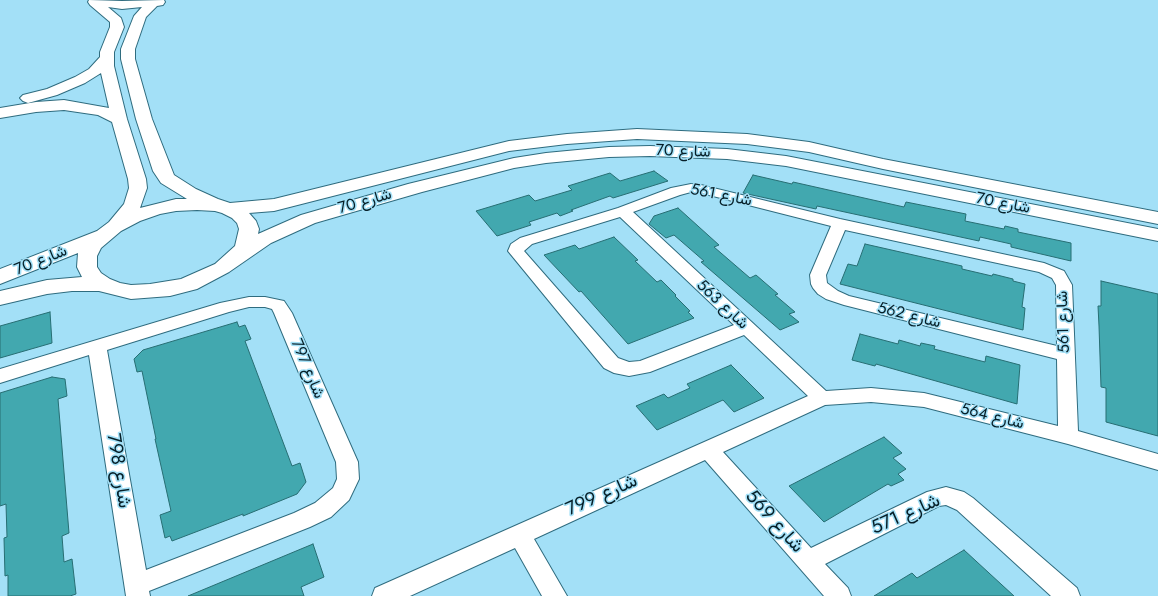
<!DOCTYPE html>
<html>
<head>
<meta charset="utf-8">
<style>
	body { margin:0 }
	canvas { display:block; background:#a3e0f7 }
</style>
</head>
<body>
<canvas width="1158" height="596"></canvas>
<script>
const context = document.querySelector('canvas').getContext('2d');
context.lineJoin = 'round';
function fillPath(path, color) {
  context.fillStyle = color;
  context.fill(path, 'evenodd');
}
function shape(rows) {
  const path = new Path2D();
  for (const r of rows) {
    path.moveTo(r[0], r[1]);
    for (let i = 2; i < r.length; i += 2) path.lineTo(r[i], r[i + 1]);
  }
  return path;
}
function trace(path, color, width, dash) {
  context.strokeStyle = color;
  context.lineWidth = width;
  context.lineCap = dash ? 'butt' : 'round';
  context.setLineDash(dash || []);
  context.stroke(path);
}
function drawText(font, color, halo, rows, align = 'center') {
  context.font = font + ' Jost,Vazirmatn,sans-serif';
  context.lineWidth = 3;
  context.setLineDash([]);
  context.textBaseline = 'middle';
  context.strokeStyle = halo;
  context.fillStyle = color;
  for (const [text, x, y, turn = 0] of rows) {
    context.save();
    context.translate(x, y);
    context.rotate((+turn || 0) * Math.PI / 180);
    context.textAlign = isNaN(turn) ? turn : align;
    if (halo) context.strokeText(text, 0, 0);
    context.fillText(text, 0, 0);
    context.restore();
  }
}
const building = shape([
	[654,171,668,181,613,198,610,196,571,210,573,211,560,216,557,213,529,222,531,225,497,236,476,211,529,195,535,201,572,190,568,186,610,173,620,181,654,171],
	[753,175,792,184,793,182,904,207,906,202,966,214,965,221,1004,229,1005,226,1018,229,1018,232,1071,243,1071,261,1011,247,1011,244,980,237,979,241,817,206,816,209,743,193,753,175],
	[678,208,719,245,714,247,750,278,756,275,778,294,775,295,795,312,789,314,799,322,780,330,701,262,704,261,674,235,666,238,649,224,654,216,678,208],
	[614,237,638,260,635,261,657,282,661,280,676,295,675,296,690,311,688,312,694,318,628,344,581,291,579,292,544,255,575,245,579,249,614,237],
	[865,244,962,266,962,269,992,276,993,274,1013,279,1013,281,1025,284,1022,307,1025,308,1023,330,840,284,848,264,857,266,865,244],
	[1101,281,1158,294,1158,436,1106,422,1106,388,1101,387,1099,326,1098,306,1101,306,1101,281],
	[50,312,52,343,0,358,0,326,50,312],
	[237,322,239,327,245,325,251,339,245,341,292,466,300,463,306,482,297,494,243,516,243,514,172,541,170,536,165,538,160,515,171,511,155,439,156,439,142,371,137,372,134,359,143,350,237,322],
	[860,334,898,344,899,340,920,346,921,343,935,346,934,349,985,362,986,356,1020,365,1017,404,876,364,875,366,852,360,860,334],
	[731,365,764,398,734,412,723,400,657,430,636,406,664,394,668,398,690,388,687,384,731,365],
	[52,377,65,379,67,396,58,399,69,533,62,536,64,562,72,559,76,594,70,596,8,596,8,575,5,576,4,538,7,537,6,504,0,506,0,393,52,377],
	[884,437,902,453,893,458,906,469,898,474,904,480,891,486,888,484,824,522,789,486,884,437],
	[313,544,324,577,301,587,304,596,188,596,313,544],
	[964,550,1014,596,874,596,912,573,917,578,964,550]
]);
const street = shape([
	[691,184,701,185,840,219,1044,263,1064,271,1072,285,1078,431,1158,454,1158,470,1068,444,924,407,871,402,825,405,723,452,811,548,927,492,946,487,964,492,973,498,1077,588,1080,596,1051,596,957,510,946,505,939,506,825,564,848,588,851,596,824,596,705,460,534,539,567,596,542,596,515,548,410,596,372,596,375,588,808,396,744,335,650,372,629,376,614,373,604,368,508,251,511,244,520,238,618,208,671,188,691,184],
	[691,192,701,193,831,226,810,275,811,284,813,288,818,294,826,299,844,305,1057,359,1058,426,924,393,871,388,826,391,633,212,680,195,691,192],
	[620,217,734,325,640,361,629,362,618,358,524,251,532,244,620,217],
	[845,230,1039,272,1052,278,1056,285,1057,346,849,296,838,291,827,283,826,275,845,230],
	[249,297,265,297,284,301,292,313,358,462,359,479,349,500,331,517,310,527,149,591,150,596,126,596,89,355,0,383,0,369,220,303,249,297],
	[249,307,265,307,272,309,274,313,336,462,337,479,333,488,315,503,294,513,146,570,107,350,229,312,249,307]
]);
const secondary = shape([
	[89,0,122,1,164,0,165,2,163,5,157,6,146,17,135,49,135,59,152,119,174,175,196,189,218,199,230,203,274,199,509,141,567,134,637,129,747,134,809,142,883,159,1158,212,1158,224,883,169,809,152,747,144,637,139,567,144,509,151,274,211,249,213,256,221,259,229,258,234,301,215,408,184,514,158,546,153,609,147,650,146,727,149,786,156,1158,229,1158,241,786,166,727,159,650,156,609,157,546,163,514,168,422,192,315,223,271,243,229,272,197,289,170,296,131,299,99,291,72,291,47,294,0,305,0,291,47,280,82,277,77,267,78,253,0,284,0,269,97,231,109,222,124,204,129,188,128,179,112,122,98,115,64,110,36,112,0,118,0,108,36,102,64,100,109,108,101,73,85,83,57,95,28,103,23,101,20,98,23,95,47,89,75,77,89,69,100,57,100,52,110,27,110,22,90,5,88,2,89,0],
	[108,7,122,9,142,7,134,16,121,49,121,59,136,119,153,171,161,183,187,199,176,199,140,208,147,188,146,179,127,119,114,66,114,52,124,27,121,18,108,7],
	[197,210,215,211,222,213,232,218,237,223,239,229,235,246,215,264,181,279,150,284,131,285,120,283,110,279,101,273,97,267,97,256,101,248,121,231,140,221,160,214,176,211,197,210]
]);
const streetNames = [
	["شارع 70",683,152,2],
	["شارع 561",721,196,11],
	["شارع 70",365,202,-16],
	["شارع 70",1003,204,11],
	["شارع 70",41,261,-22],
	["شارع 563",722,305,43],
	["شارع 562",909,316,14],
	["شارع 561",1064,322,-92],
	["شارع 797",307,369,67],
	["شارع 564",992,417,14]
];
const nearStreetnames = [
	["شارع 798",118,471,81],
	["شارع 799",602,496,-24],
	["شارع 571",906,515,-24],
	["شارع 569",774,522,48]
];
fillPath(building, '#42a8af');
trace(building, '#276e73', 1);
trace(street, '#2f6c7f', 2);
trace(secondary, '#2f6c7f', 2);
fillPath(street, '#fff');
fillPath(secondary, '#fff');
drawText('16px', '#061f28', '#a3e0f7', streetNames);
drawText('19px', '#061f28', '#a3e0f7', nearStreetnames);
</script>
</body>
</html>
